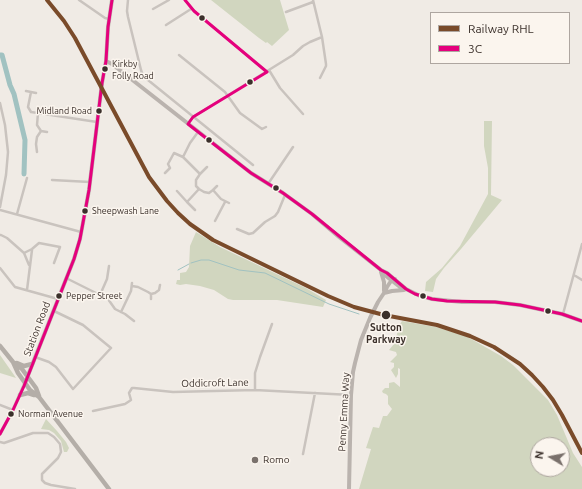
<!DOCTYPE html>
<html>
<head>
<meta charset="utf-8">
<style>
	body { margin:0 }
	#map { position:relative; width:582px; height:489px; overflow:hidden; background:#f0ebe5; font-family:Ubuntu,sans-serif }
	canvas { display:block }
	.legend { position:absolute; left:430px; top:12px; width:140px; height:52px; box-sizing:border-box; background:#fbf5ee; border:1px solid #aea6a0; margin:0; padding:5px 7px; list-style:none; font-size:12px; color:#3b302b }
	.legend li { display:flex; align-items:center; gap:8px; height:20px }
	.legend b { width:20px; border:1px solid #aea6a0 }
	.north { position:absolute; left:530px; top:437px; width:40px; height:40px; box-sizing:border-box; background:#fbf5ee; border:1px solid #aea6a0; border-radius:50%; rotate:280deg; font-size:11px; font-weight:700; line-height:16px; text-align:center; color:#3b302b }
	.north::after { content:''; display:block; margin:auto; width:14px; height:18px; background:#7a716c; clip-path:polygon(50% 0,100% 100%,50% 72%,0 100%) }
</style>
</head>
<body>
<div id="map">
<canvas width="582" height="489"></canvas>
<ul class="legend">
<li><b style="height:5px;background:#7a4b2a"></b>Railway RHL</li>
<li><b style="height:5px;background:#e5007d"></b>3C</li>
</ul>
<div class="north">N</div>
</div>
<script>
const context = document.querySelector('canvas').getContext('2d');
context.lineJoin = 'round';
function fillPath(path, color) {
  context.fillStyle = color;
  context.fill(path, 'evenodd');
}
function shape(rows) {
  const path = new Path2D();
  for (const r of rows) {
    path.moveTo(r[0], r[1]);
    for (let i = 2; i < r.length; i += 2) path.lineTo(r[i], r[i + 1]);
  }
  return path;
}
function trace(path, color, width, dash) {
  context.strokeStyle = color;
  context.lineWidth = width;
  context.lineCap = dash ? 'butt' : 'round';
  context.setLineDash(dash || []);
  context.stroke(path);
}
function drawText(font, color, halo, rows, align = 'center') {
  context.font = font + ' Ubuntu,sans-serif';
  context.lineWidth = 3;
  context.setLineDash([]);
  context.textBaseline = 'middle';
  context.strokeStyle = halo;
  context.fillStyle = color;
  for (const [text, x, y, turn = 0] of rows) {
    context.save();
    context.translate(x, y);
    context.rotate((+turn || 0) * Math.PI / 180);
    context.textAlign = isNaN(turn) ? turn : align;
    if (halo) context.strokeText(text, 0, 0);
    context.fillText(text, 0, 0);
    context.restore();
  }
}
const green = shape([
	[211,0,280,0,289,30,272,46,267,42,266,43,259,38],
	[484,121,492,121,491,195,502,200,461,249,444,268,436,279,433,292,425,291,426,282,442,268,460,246,488,194,488,168,484,146],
	[196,232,220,247,306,288,326,300,323,307,277,300,233,300,228,299,214,290,200,286,186,284,180,285,176,284,177,280,180,280,180,273,186,272,189,267,190,246],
	[402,321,436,327,466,336,501,356,513,365,548,400,557,415,573,453,582,467,582,489,359,489,371,449,366,448,373,427,379,428,383,416,387,416,392,409,388,404,388,396,386,394,383,393,382,391,385,388,389,388,389,383,394,382,400,387,400,369,398,368,398,374,396,378,391,370,394,367,394,363,390,362,397,355,396,352,389,350,394,344,400,324],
	[538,445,562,445,562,469,538,469],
	[0,355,14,375,16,378,0,373],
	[46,419,57,431,66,442,69,448,67,452,64,452,61,441,54,433,49,430,41,429]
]);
const stream = shape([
	[191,263,201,260,209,260,239,270,265,273,329,304,359,314],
	[178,270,189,264]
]);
const river = shape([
	[0,55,2,55,10,85,14,94,25,140,24,174]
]);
const minor = shape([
	[79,0,105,18,109,19],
	[128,0,127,11,128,17,141,70,143,76,253,165],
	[185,0,194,11,267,72],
	[313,0,322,37,326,64,326,66,320,78],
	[153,9,169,0],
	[286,12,313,2],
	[166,25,191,9],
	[179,55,225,92,240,113,262,129,266,127],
	[269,70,280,88,303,114],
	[26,91,36,93],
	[31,92,28,107,31,112,97,122],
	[0,103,5,125,8,152,6,175,0,207],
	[38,113,37,125,41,131,47,132],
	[188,123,193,117,293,55,303,46,310,42,322,37],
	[37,152,36,144,37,137,41,131],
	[183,157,200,174,196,180,196,186,199,189,204,192,209,193,213,190,221,199,229,203],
	[165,173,170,168,168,164,174,153,183,157,190,143,198,132],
	[200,174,207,167],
	[52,180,90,182],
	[268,184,293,147],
	[213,190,217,186],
	[177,191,187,202,199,189],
	[187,202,195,210],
	[0,210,81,232],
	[17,214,27,178],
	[215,221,225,202],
	[237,229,249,234,253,233,265,222,275,216,278,212,285,195],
	[0,235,1,235,7,238,24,253,32,249,39,243,60,247,54,263],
	[24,253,29,265],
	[0,268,15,287,58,299],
	[574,275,582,280],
	[66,278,108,299,115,309,125,314,134,321],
	[132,286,138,287,148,292,151,294,155,293,159,290,160,285],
	[27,290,32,250],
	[151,294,151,299],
	[100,295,107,279,109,266],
	[121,312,131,291,132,283],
	[563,314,582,244],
	[35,357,49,362,56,367,73,389,111,348,83,325,54,311],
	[255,390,255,373,260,357,272,324],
	[0,405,13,410],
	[93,411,125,404,131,400,129,393,132,388,134,388,173,392,255,390,351,395],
	[0,442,4,443,33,433,48,433,54,437,60,444,61,452,58,458,42,474,42,480,45,483,51,485,75,489],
	[303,454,315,393]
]);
const tertiary = shape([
	[0,434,13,410,25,383]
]);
const secondary = shape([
	[106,61,112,64,135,82,251,173,283,193,312,214,339,237,381,270,387,273,406,289],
	[382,271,386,276,400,287,406,289,418,295,432,299,462,302,495,302,520,305,562,314,582,321],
	[381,272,384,282,384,291],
	[384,293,392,291,404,290],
	[25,383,74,259,80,239,89,190,102,83,106,61,108,27,112,0],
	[349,489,351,395,353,372,355,363,361,340,370,318,378,302,384,293,387,287,391,281,395,279]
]);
const trunk = shape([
	[0,346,13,362,22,369,36,388,39,396],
	[13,362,18,373,30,390,39,397,109,489],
	[17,363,24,366,32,364],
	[20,395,28,393,34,395]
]);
const bus1 = shape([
	[185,0,194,11,267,72,193,117,188,124,251,173,283,193,312,214,381,270,387,273,406,289,415,294,432,299,447,301,495,302,520,305,562,314,582,321],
	[0,434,13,410,24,386,74,259,80,239,89,190,102,83,106,61,108,27,112,0]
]);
const rail1 = shape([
	[47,0,64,21,75,38,149,177,167,201,178,213,190,224,213,240,328,296,354,307,384,315,437,325,470,336,494,347,520,364,532,375,543,387,553,400,562,415,582,453]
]);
const markers = [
	[202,18,3.5,"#3b302b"],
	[105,69,3.5,"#3b302b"],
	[250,82,3.5,"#3b302b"],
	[99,111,3.5,"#3b302b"],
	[209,140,3.5,"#3b302b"],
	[276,188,3.5,"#3b302b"],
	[85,211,3.5,"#3b302b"],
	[59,296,3.5,"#3b302b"],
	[423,296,3.5,"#3b302b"],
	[548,311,3.5,"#3b302b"],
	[386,315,5,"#3b302b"],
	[11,414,3.5,"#3b302b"],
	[255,460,4,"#7a716c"]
];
const busNames = [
	["Kirkby",112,64],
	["Folly Road",112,76],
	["Midland Road",92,111,"right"],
	["Sheepwash Lane",92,211],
	["Pepper Street",66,296],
	["Norman Avenue",18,414]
];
const stopNames = [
	["Sutton",386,328],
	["Parkway",386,340]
];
const streetNames = [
	["Station Road",37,329,-69],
	["Oddicroft Lane",215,383,-1],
	["Penny Emma Way",344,412,-87]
];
const poiNames = [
	["Romo",263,460]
];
fillPath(green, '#d1d6bf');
trace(stream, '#a1c2c1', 1);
trace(river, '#a1c2c1', 5);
trace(minor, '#c9c3be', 2.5);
trace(tertiary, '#c9c3be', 3.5);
trace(secondary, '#bab3ae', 4);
trace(trunk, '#b4aea8', 4.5);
trace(bus1, '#e5007d', 3);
trace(rail1, '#7a4b2a', 4);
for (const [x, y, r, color] of markers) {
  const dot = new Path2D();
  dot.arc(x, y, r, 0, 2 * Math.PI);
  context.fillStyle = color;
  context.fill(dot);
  trace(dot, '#fbf5ee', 1.5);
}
drawText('9px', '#3b302b', '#fbf5ee', busNames, 'left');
drawText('bold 10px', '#3b302b', '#fbf5ee', stopNames);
drawText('10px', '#3b302b', '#fbf5ee', streetNames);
drawText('10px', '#3b302b', '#fbf5ee', poiNames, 'left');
</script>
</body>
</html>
